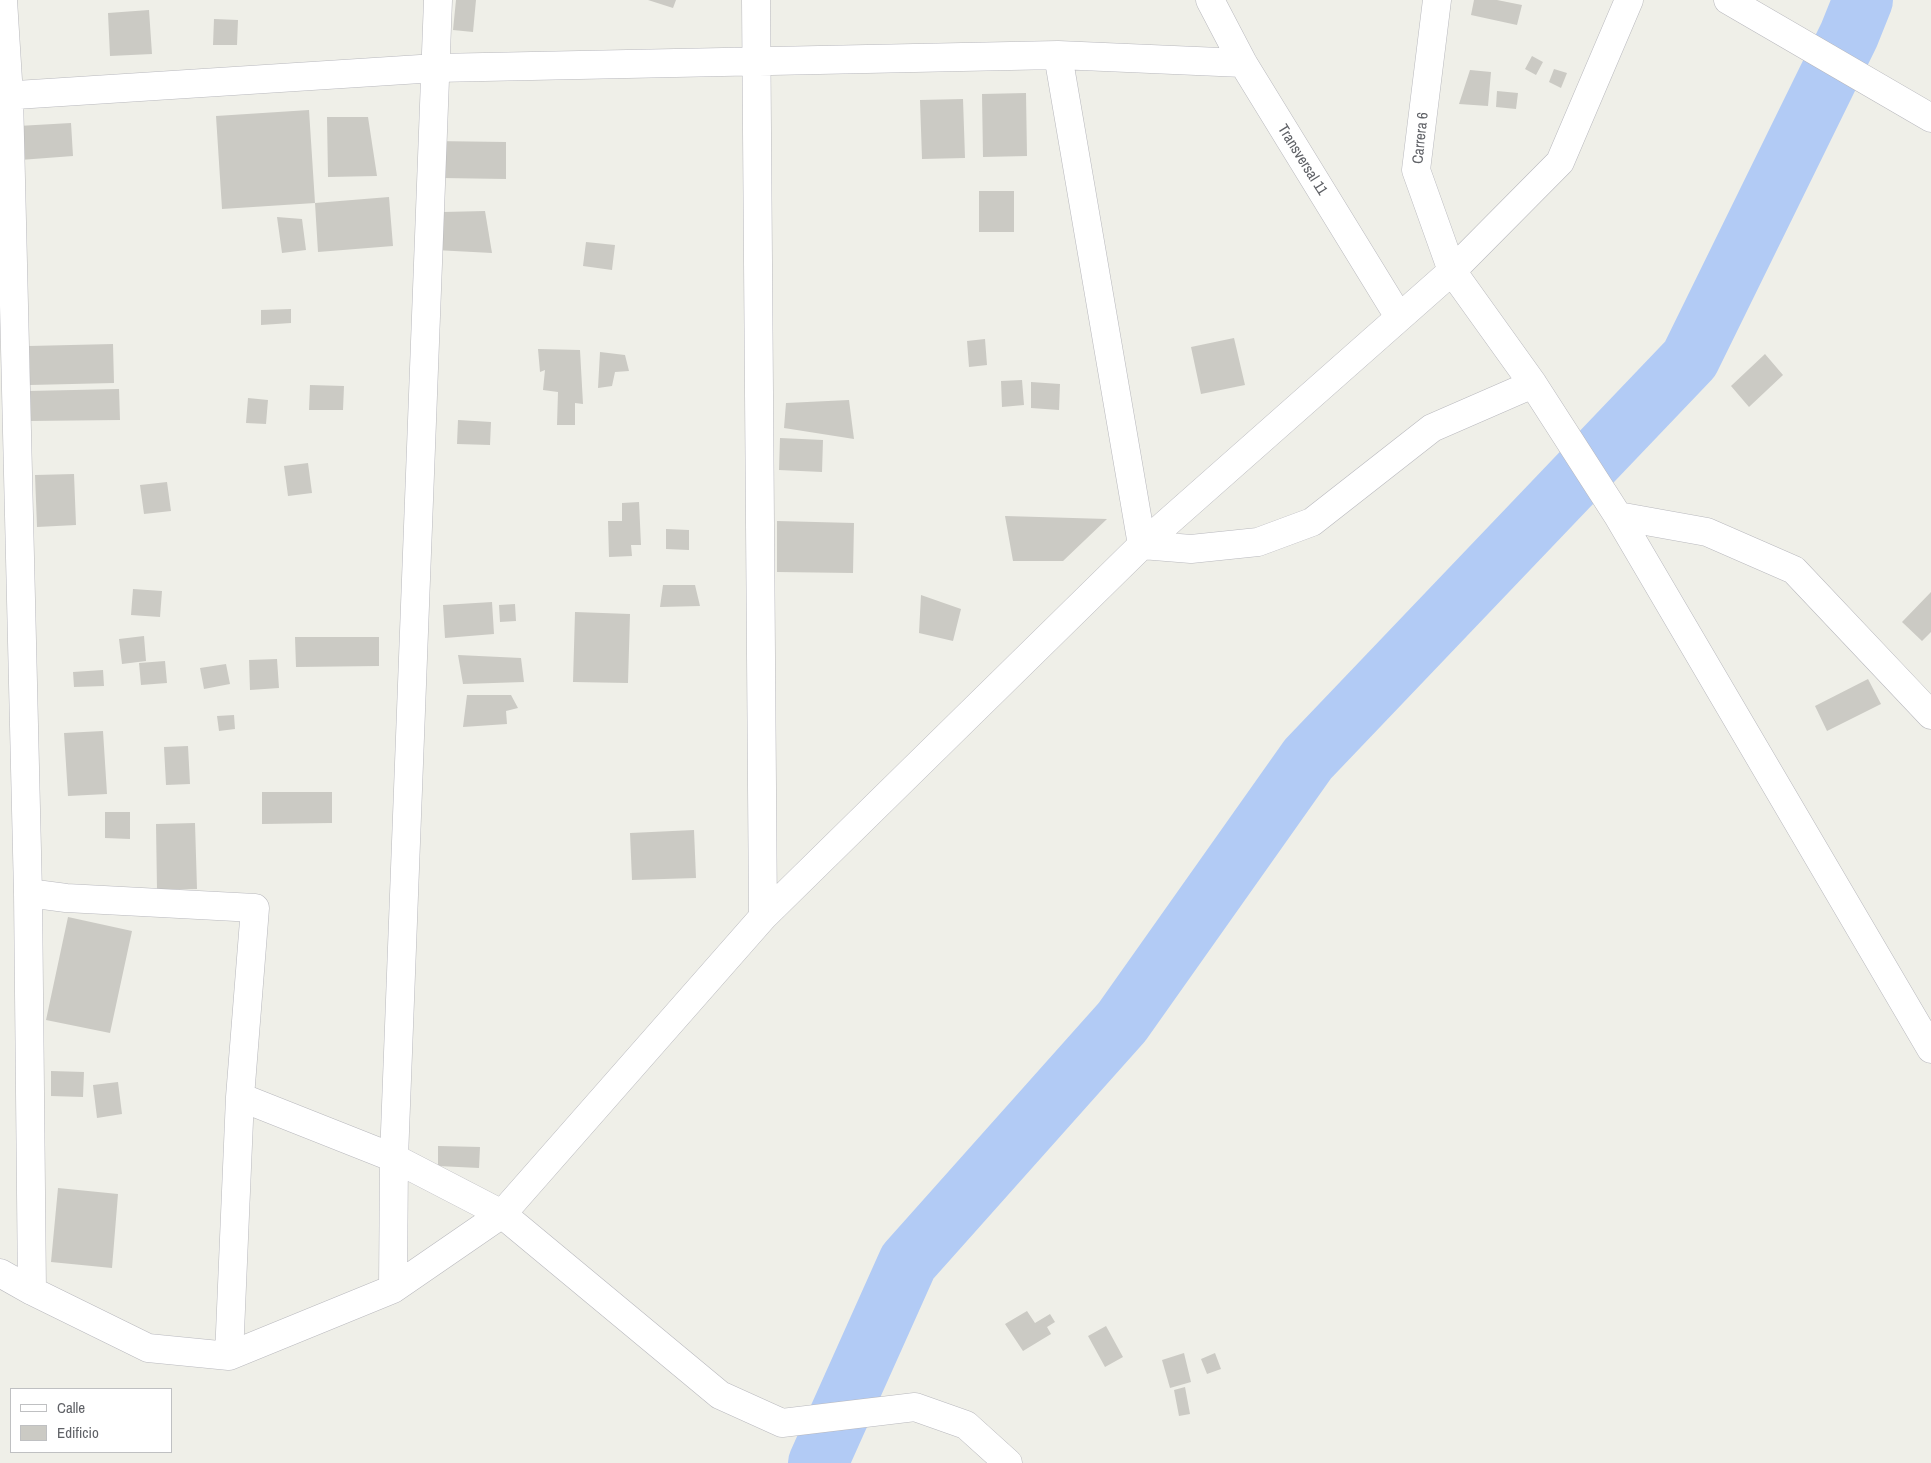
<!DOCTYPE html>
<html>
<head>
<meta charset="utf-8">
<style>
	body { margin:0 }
	#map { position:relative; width:1931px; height:1463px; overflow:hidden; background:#efefe8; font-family:"Archivo Narrow",sans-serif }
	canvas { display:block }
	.legend { position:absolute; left:10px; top:1388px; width:162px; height:65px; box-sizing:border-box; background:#fff; border:1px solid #bfc0c2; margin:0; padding:6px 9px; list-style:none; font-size:15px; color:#5f6166 }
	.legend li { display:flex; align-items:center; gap:10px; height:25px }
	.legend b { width:25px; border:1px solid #bfc0c2 }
</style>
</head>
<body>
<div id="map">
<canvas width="1931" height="1463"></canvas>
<ul class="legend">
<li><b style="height:6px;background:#fff"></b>Calle</li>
<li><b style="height:14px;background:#cbcac4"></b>Edificio</li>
</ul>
</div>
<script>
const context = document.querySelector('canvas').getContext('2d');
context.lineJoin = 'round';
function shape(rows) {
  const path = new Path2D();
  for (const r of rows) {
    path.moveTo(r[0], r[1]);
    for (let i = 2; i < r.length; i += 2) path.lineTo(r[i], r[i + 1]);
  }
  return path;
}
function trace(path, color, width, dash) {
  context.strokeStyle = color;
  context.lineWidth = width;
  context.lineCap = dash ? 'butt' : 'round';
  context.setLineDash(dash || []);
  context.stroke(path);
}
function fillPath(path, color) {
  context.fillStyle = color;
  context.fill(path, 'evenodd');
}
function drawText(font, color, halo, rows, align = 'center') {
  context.font = font + ' "Archivo Narrow",sans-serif';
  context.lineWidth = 4;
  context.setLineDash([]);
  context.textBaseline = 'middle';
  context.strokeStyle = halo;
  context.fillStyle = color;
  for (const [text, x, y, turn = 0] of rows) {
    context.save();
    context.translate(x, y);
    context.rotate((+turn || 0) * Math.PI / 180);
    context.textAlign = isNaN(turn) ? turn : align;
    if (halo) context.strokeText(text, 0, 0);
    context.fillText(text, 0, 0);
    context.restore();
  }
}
const river = shape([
	[818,1463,908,1262,1122,1022,1308,759,1690,359,1849,35,1863,0]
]);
const building = shape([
	[456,0,476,0,473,32,453,30],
	[648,0,676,0,673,8],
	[1474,0,1497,0,1522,5,1517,25,1471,15],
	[149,10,152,54,110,56,108,13],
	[214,19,238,20,237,45,213,45],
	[1532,56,1543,62,1536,75,1525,69],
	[1554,69,1567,73,1561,88,1549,82],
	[1470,70,1491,72,1488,106,1459,104],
	[1497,91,1518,93,1516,109,1496,107],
	[1026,93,1027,156,983,157,982,94],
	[963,99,965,158,922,159,920,100],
	[309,110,315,203,222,209,216,116],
	[327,117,368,117,377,176,328,177],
	[71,123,73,156,20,160,18,126],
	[433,141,506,142,506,179,442,178],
	[979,191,1014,191,1014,232,979,232],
	[389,197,393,246,318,252,315,203],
	[485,211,492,253,435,250,443,212],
	[277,217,302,219,306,250,282,253],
	[586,242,615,245,612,270,583,266],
	[291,309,291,323,261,325,261,310],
	[1234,338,1245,385,1201,394,1191,347],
	[985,339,987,365,969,367,967,341],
	[113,344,114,383,30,385,29,346],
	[538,349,580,350,583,404,575,403,575,425,557,425,558,392,543,390,545,370,540,372],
	[600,352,625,355,629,371,615,372,612,386,598,388],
	[1765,354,1783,375,1749,407,1731,386],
	[1022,380,1024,405,1002,407,1001,381],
	[1031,382,1060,384,1059,410,1031,408],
	[310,385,344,386,343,410,309,410],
	[119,389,120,420,29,421,28,391],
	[248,398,268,400,266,424,246,423],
	[849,400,854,439,784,428,786,403],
	[458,420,491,422,490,445,457,444],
	[780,438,823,440,822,472,779,470],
	[308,463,312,493,288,496,284,466],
	[74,474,76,525,37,527,35,475],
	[167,482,171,511,144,514,140,485],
	[639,502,641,545,631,545,632,556,609,557,608,521,622,521,622,503],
	[1005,516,1107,519,1063,561,1013,561],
	[777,521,854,523,853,573,777,572],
	[666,529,689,530,689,550,666,549],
	[663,585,695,585,700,606,660,607],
	[133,589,162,591,160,617,131,615],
	[1931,592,1931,632,1922,641,1902,622],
	[921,595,961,609,953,641,919,633],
	[492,602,494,634,445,638,443,605],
	[515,604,516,621,500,622,499,605],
	[575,612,630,614,628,683,573,682],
	[144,636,146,661,122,664,119,639],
	[295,637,379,637,379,666,296,667],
	[458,655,521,658,524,682,463,684],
	[277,659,279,688,250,690,249,660],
	[165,661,167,683,141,685,139,663],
	[226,664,230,684,204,689,200,668],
	[103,670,104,686,74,687,73,672],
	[1868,679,1881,704,1827,731,1815,706],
	[467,695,511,695,518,708,506,711,507,724,463,727],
	[234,715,235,729,219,731,217,716],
	[103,731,107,794,68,796,64,733],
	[188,746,190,784,166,785,164,747],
	[262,792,332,792,332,823,262,824],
	[105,812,130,812,130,839,105,838],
	[195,823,197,889,157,890,156,824],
	[694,830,696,878,632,880,630,833],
	[68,917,132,931,110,1033,46,1020],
	[51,1071,84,1072,83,1097,51,1096],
	[118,1082,122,1114,97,1118,93,1085],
	[438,1146,480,1147,479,1168,438,1166],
	[58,1188,118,1194,112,1268,51,1262],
	[1027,1311,1035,1323,1050,1314,1055,1322,1047,1327,1051,1334,1023,1351,1005,1324],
	[1106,1326,1123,1357,1105,1367,1088,1336],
	[1184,1353,1191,1382,1170,1388,1162,1360],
	[1215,1353,1221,1369,1207,1374,1201,1359],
	[1185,1387,1190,1414,1179,1416,1174,1390]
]);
const minor = shape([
	[3,0,9,96,28,893,32,1291],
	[756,0,763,917],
	[1210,0,1243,63,1399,317],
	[1437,0,1416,170,1452,271,1533,384,1618,516,1931,1049],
	[1728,0,1931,118],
	[1058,55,1142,545,1191,549,1258,542,1312,522,1432,428,1533,384],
	[0,96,436,68,1058,55,1243,63],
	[1618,516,1707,532,1794,570,1931,715],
	[28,893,66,898,255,908,240,1097,229,1356],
	[240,1097,394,1158,502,1214,720,1395,782,1423,915,1407,966,1425,1008,1463],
	[0,1273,32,1291,148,1348,229,1356,393,1289,502,1214,763,917,1142,545,1452,271,1560,162,1629,0],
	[393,1289,394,1158,438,0]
]);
const streetNames = [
	["Carrera 6",1421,138,-84],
	["Transversal 11",1302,160,58]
];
trace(river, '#b2cbf5', 60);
fillPath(building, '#cbcac4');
trace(minor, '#b8b8bd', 29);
trace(minor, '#fff', 28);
drawText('15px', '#5f6166', '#fff', streetNames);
</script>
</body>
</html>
